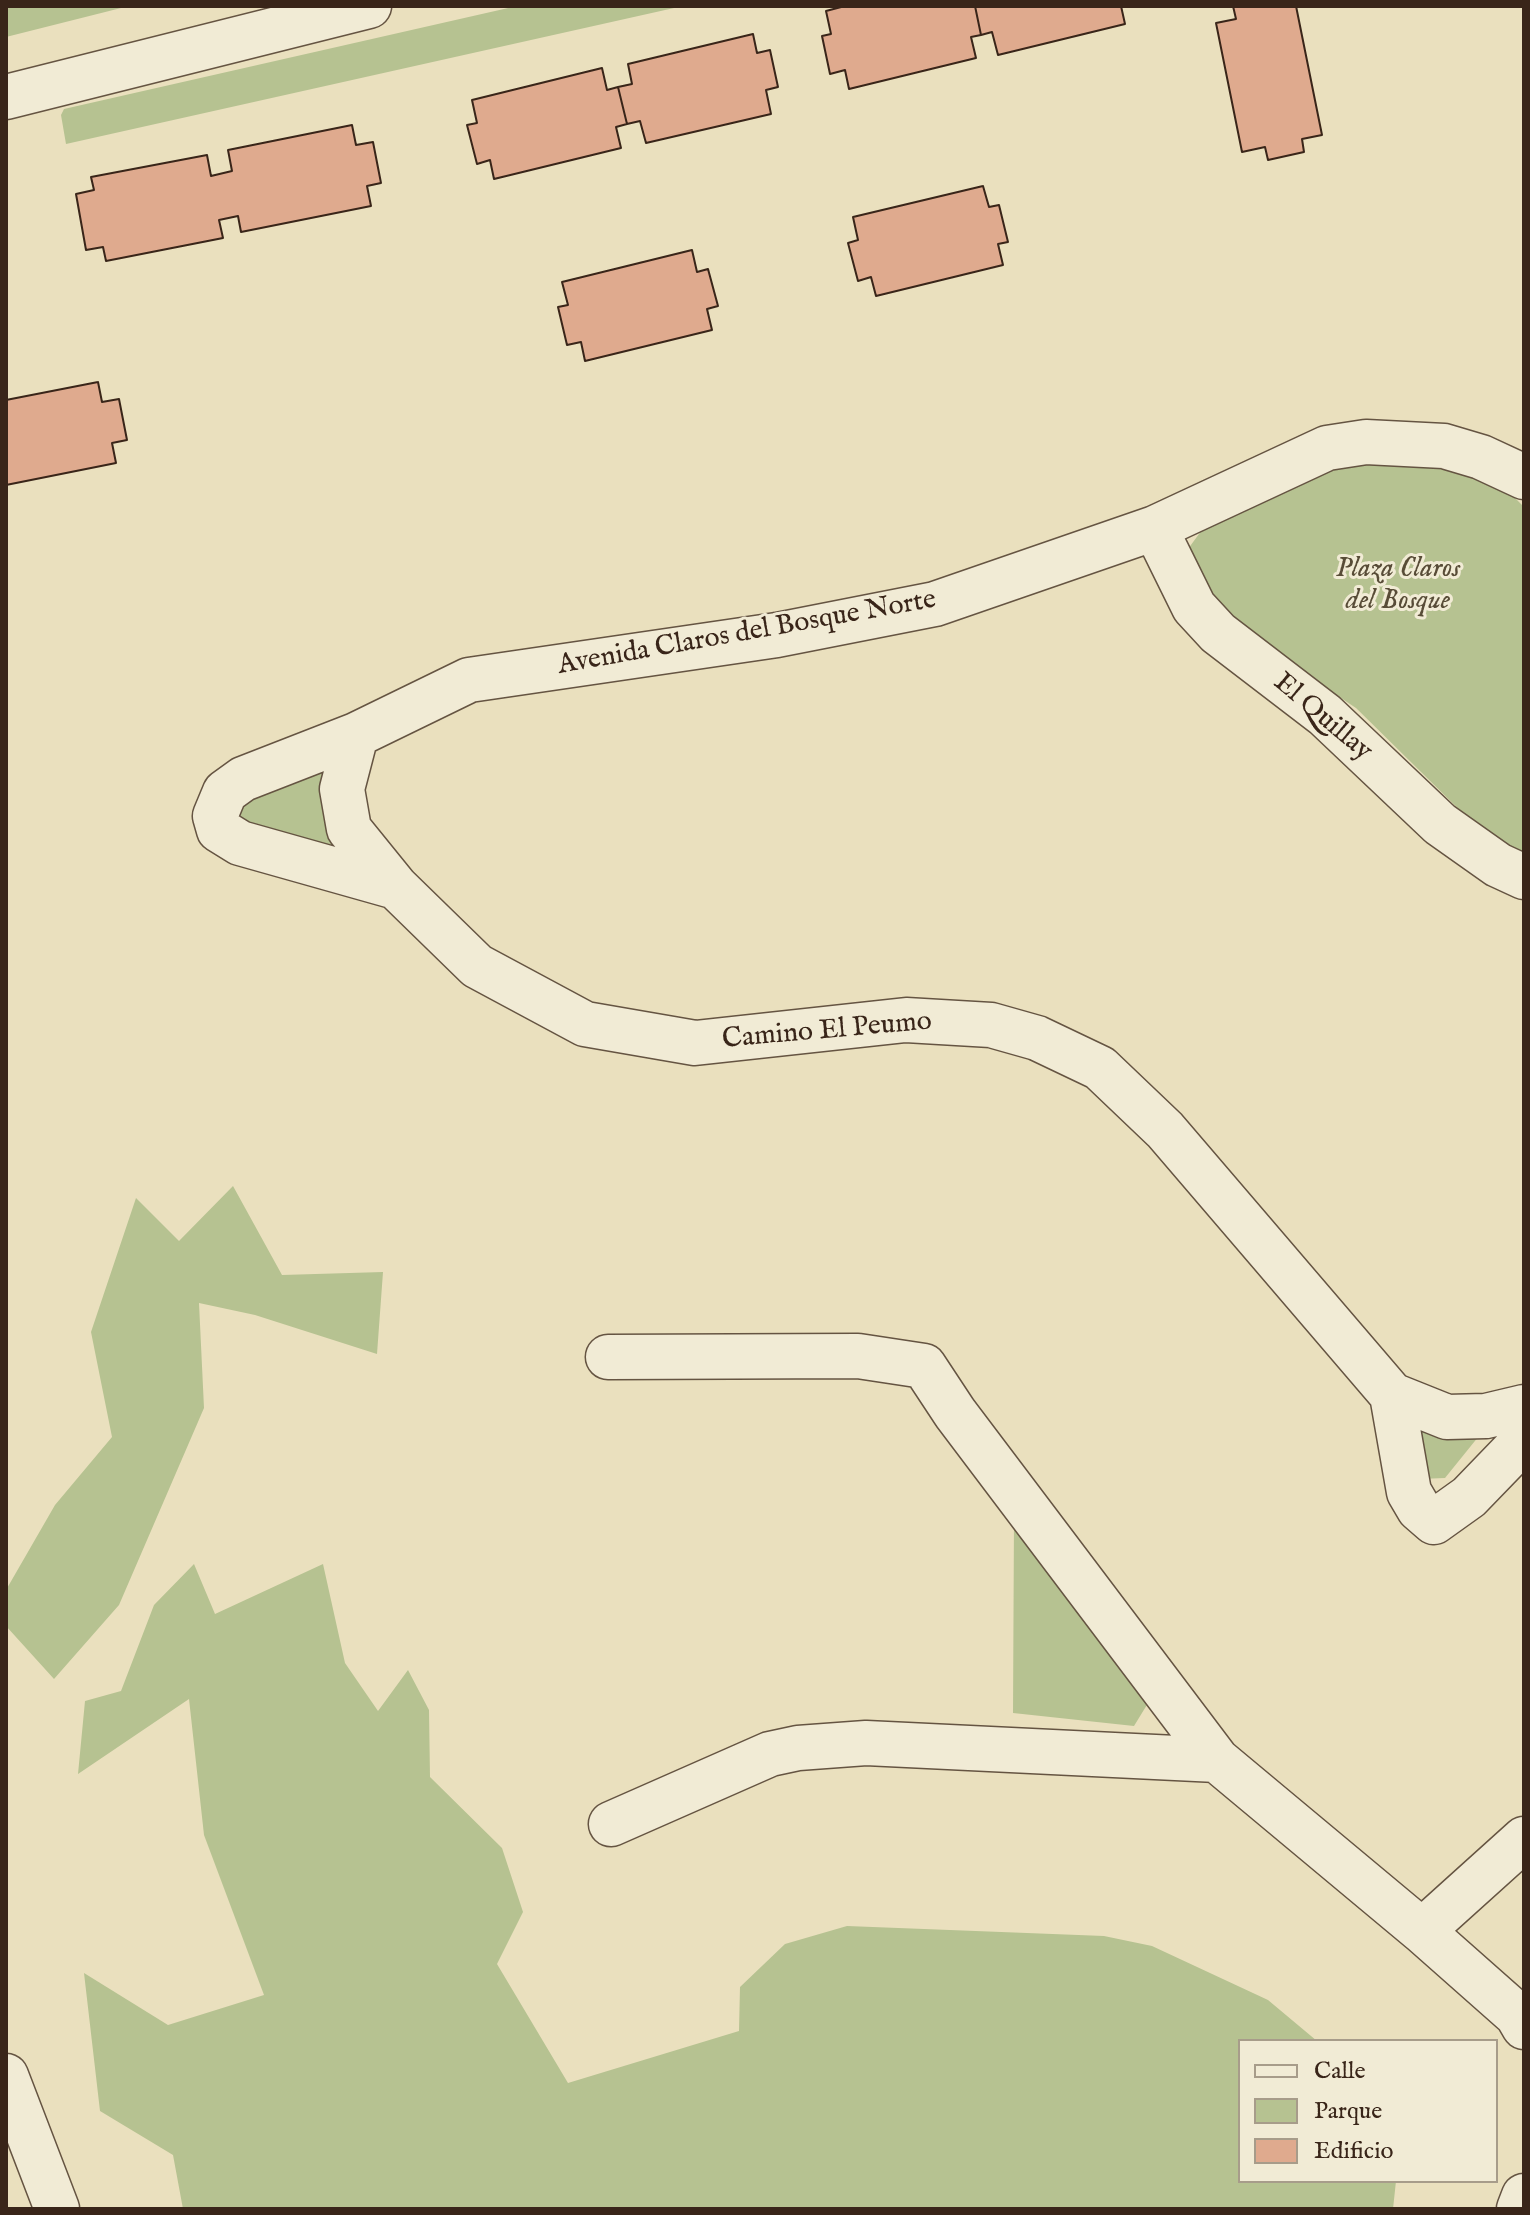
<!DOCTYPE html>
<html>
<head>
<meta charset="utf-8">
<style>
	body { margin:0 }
	#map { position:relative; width:1530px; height:2215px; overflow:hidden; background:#eae0be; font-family:"IM FELL English",serif }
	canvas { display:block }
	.frame { position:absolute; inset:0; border:8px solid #392519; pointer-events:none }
	.legend { position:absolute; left:1238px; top:2039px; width:260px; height:144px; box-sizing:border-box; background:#f1ebd5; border:2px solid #a79c8a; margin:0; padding:10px 14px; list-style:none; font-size:24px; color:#392519 }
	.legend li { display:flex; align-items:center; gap:16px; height:40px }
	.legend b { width:40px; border:2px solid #a79c8a }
</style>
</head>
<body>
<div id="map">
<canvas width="1530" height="2215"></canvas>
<div class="frame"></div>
<ul class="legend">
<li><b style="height:10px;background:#f1ebd5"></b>Calle</li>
<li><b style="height:22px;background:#b6c291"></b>Parque</li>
<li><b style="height:22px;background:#dfaa8e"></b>Edificio</li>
</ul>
</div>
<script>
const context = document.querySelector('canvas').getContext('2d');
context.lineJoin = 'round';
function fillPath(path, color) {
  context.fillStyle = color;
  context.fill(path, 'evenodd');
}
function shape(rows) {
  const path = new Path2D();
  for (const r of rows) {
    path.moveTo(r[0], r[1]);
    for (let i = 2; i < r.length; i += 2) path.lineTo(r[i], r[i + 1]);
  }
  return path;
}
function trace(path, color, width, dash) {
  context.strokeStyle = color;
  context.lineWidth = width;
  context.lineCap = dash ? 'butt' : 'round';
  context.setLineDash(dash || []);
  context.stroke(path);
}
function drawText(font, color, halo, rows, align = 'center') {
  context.font = font + ' "IM FELL English",serif';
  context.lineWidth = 6;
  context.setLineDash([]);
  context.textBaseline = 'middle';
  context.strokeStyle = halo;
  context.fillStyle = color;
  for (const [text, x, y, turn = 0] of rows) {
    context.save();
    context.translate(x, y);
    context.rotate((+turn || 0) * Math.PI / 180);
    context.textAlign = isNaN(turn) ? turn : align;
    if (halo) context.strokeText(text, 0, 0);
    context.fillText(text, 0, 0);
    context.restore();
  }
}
const green = shape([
	[6,6,129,6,6,37],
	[517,6,683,6,66,144,61,115,64,109],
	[1407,458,1504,487,1524,507,1524,852,1484,834,1356,708,1252,639,1215,607,1185,553,1213,515,1307,471],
	[319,768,330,777,338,848,235,821,243,791],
	[233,1186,282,1275,383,1272,377,1354,255,1315,199,1303,204,1408,119,1605,54,1679,6,1626,6,1590,55,1505,112,1437,91,1332,136,1198,179,1241],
	[1419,1431,1443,1435,1483,1431,1445,1478,1420,1479],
	[1014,1517,1153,1695,1134,1726,1013,1713],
	[194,1564,215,1614,323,1564,345,1663,378,1711,408,1670,429,1710,430,1777,502,1848,523,1912,497,1964,568,2083,739,2031,740,1987,785,1944,847,1926,1104,1936,1152,1946,1268,2000,1317,2041,1240,2041,1240,2181,1396,2181,1393,2209,183,2209,173,2155,100,2111,84,1973,168,2025,264,1995,204,1835,189,1699,78,1774,85,1701,121,1691,154,1605]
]);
const building = shape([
	[845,6,975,6,981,35,971,37,976,58,849,89,845,70,830,74,822,36,831,34,826,11,845,6],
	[975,6,1121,6,1125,24,998,55,992,32,981,35,975,6],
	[1233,6,1296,6,1322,135,1302,139,1304,152,1268,160,1265,147,1242,152,1216,23,1236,19,1233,6],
	[753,34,757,53,770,50,778,87,766,90,771,114,646,143,640,121,627,124,618,87,632,84,628,64,753,34],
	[602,68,607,90,618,87,627,124,616,127,621,148,494,179,490,160,477,164,467,125,477,123,472,100,602,68],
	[352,125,356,145,373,142,381,183,367,186,371,206,241,232,238,216,219,220,223,238,106,261,103,247,86,250,76,194,94,190,91,177,207,155,211,176,232,171,228,150,352,125],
	[983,186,989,207,999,205,1008,242,998,244,1003,265,876,296,871,277,858,281,848,243,858,240,853,217,983,186],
	[692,250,697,272,708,269,718,306,707,309,712,330,585,361,581,342,567,345,558,307,568,305,562,282,692,250],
	[98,382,102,402,119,399,127,440,112,443,116,463,6,485,6,400,98,382]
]);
const minor = shape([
	[6,97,369,6],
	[1524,477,1481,457,1444,446,1366,442,1327,448,1155,528,935,604,777,635,469,680,356,735,243,779,225,792,215,816,219,830,240,843,396,887,477,966,585,1024,695,1043,906,1020,991,1025,1037,1038,1100,1068,1165,1130,1392,1395,1447,1417,1486,1416,1524,1407],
	[1155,528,1194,607,1218,633,1325,715,1440,824,1498,865,1524,877],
	[356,735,342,789,349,829,396,887],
	[608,1357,858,1356,924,1366,955,1413,1217,1760,1422,1931,1517,2015,1524,2027],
	[1392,1395,1409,1492,1419,1509,1434,1522,1469,1497,1524,1440],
	[611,1824,770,1754,798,1748,866,1743,1217,1760],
	[1422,1931,1524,1839],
	[6,2076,57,2209],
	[1519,2209,1524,2196]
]);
const parkNames = [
	["Plaza Claros",1398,570],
	["del Bosque",1398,602]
];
const streetNames = [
	["Avenida Claros del Bosque Norte",747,634,-10],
	["El Quillay",1322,718,40],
	["Camino El Peumo",827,1032,-5]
];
fillPath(green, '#b6c291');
fillPath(building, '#dfaa8e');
trace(building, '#392519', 2);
trace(minor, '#655442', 47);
trace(minor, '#f1ebd5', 44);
drawText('italic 28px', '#584c37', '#f1ebd5', parkNames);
drawText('28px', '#392519', '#f1ebd5', streetNames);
</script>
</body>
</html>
